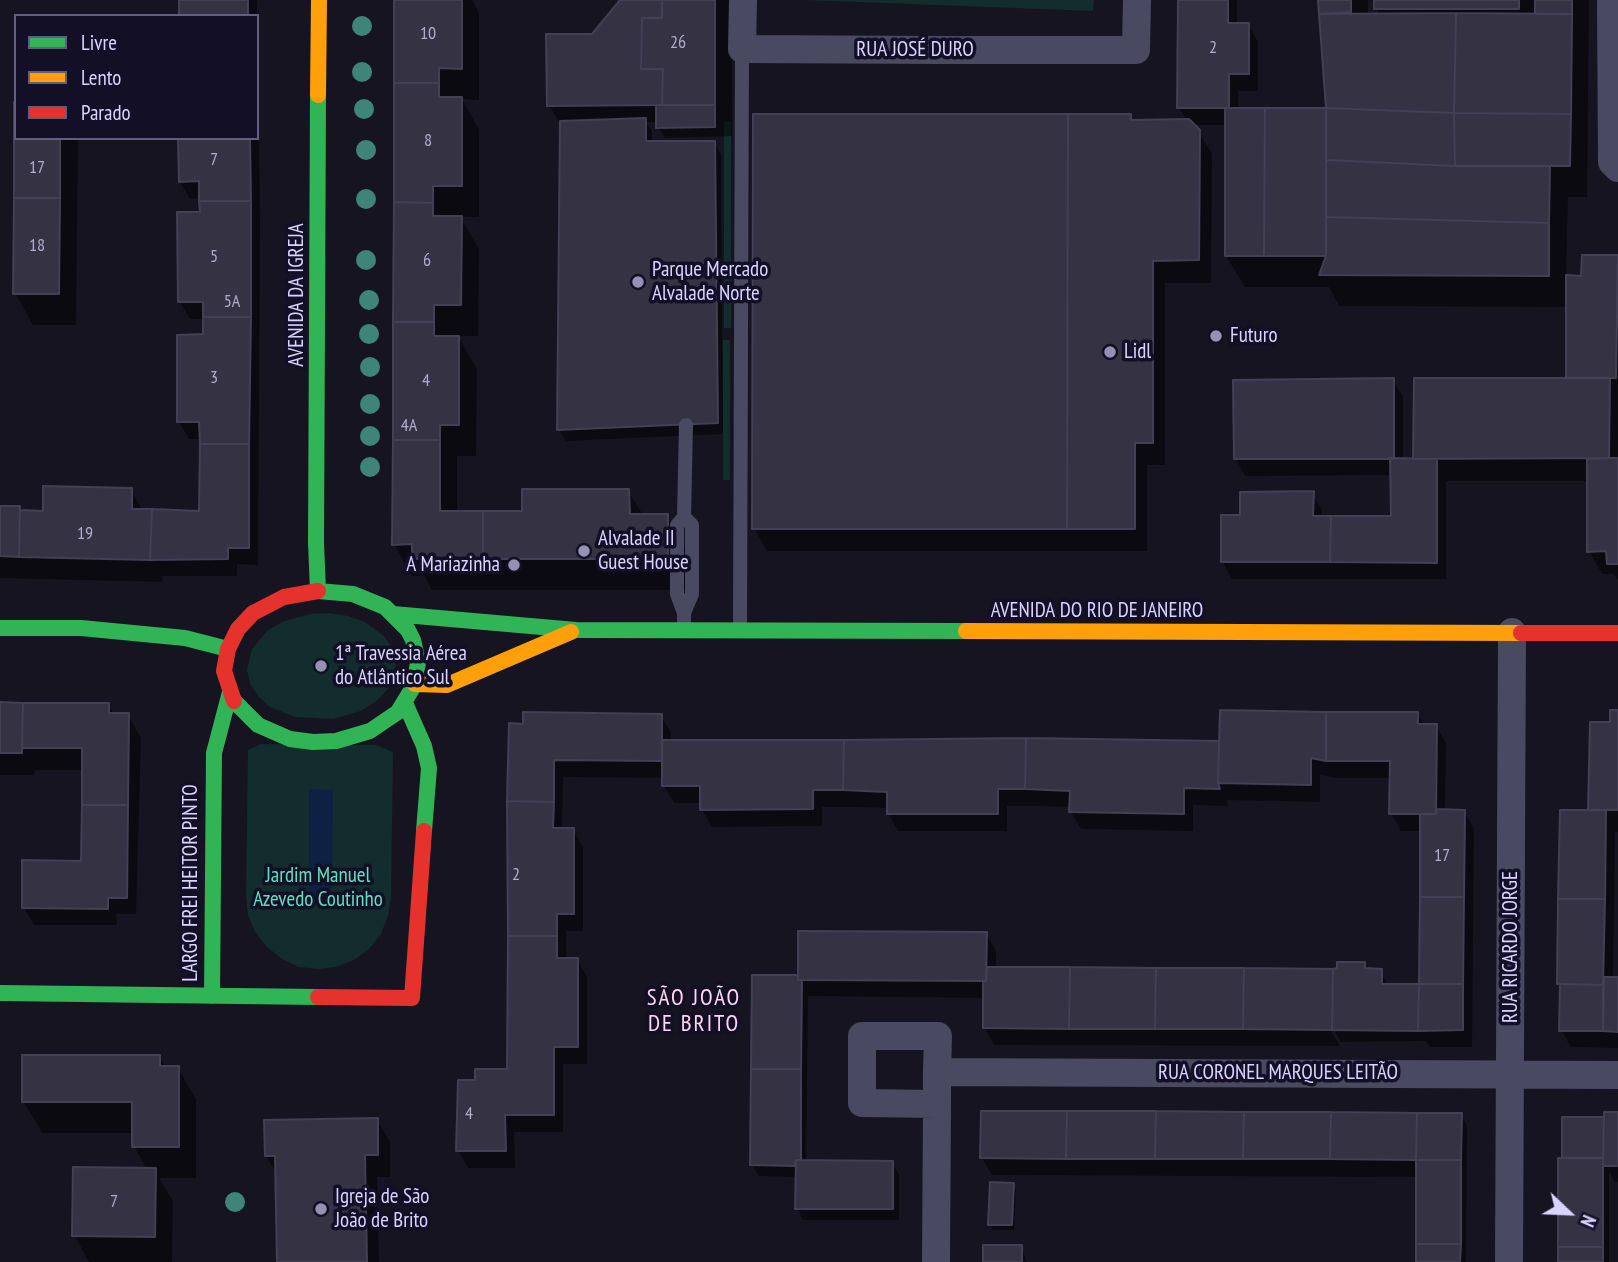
<!DOCTYPE html>
<html>
<head>
<meta charset="utf-8">
<style>
	body { margin:0 }
	#map { position:relative; width:1618px; height:1262px; overflow:hidden; background:#161421; font-family:"PT Sans Narrow",sans-serif }
	canvas { display:block }
	.legend { position:absolute; left:14px; top:14px; width:245px; height:126px; box-sizing:border-box; background:#130f26; border:2px solid #625e7d; margin:0; padding:9px 12px; list-style:none; font-size:21px; color:#d9d4ff }
	.legend li { display:flex; align-items:center; gap:14px; height:35px }
	.legend b { width:35px; border:2px solid #625e7d }
	.north { position:absolute; left:1534px; top:1178px; width:70px; height:70px; -webkit-text-stroke:5px #130f26; paint-order:stroke; rotate:113deg; font-size:19px; font-weight:700; line-height:28px; text-align:center; color:#d9d4ff }
	.north::after { content:''; display:block; margin:auto; width:24px; height:32px; background:#d9d4ff; clip-path:polygon(50% 0,100% 100%,50% 72%,0 100%) }
</style>
</head>
<body>
<div id="map">
<canvas width="1618" height="1262"></canvas>
<ul class="legend">
<li><b style="height:9px;background:#30b455"></b>Livre</li>
<li><b style="height:9px;background:#ff9f0a"></b>Lento</li>
<li><b style="height:9px;background:#e5322d"></b>Parado</li>
</ul>
<div class="north">N</div>
</div>
<script>
const context = document.querySelector('canvas').getContext('2d');
context.lineJoin = 'round';
function fillPath(path, color) {
  context.fillStyle = color;
  context.fill(path, 'evenodd');
}
function shape(rows) {
  const path = new Path2D();
  for (const r of rows) {
    path.moveTo(r[0], r[1]);
    for (let i = 2; i < r.length; i += 2) path.lineTo(r[i], r[i + 1]);
  }
  return path;
}
function trace(path, color, width, dash) {
  context.strokeStyle = color;
  context.lineWidth = width;
  context.lineCap = dash ? 'butt' : 'round';
  context.setLineDash(dash || []);
  context.stroke(path);
}
function drawText(font, color, halo, rows, align = 'center') {
  context.font = font + ' "PT Sans Narrow",sans-serif';
  context.lineWidth = 7;
  context.setLineDash([]);
  context.textBaseline = 'middle';
  context.strokeStyle = halo;
  context.fillStyle = color;
  for (const [text, x, y, turn = 0] of rows) {
    context.save();
    context.translate(x, y);
    context.rotate((+turn || 0) * Math.PI / 180);
    context.textAlign = isNaN(turn) ? turn : align;
    if (halo) context.strokeText(text, 0, 0);
    context.fillText(text, 0, 0);
    context.restore();
  }
}
const green = shape([
	[806,0,1094,0,1093,11],
	[731,121,731,328,724,328,724,122],
	[723,340,730,340,730,480,723,480],
	[329,613,348,616,365,622,385,637,393,649,396,663,394,677,387,690,375,702,361,711,333,719,295,717,270,707,258,696,250,684,247,670,252,649,267,631,282,622,310,614],
	[261,744,376,745,393,752,391,898,388,916,381,934,369,949,354,960,336,967,318,969,299,967,282,959,267,947,255,932,248,915,246,896,248,750]
]);
const water = shape([
	[309,789,333,790,332,887,330,894,324,899,316,899,310,894,309,887]
]);
const shadow = shape([
	[181,0,257,0,260,220,258,565,237,564,237,576,163,576,162,582,0,578,0,507,19,507,21,512,45,512,131,490,143,511,201,513,200,439,189,439,179,422,205,336,204,319,190,319,180,302,201,214,201,198,190,199,180,182,179,138,257,138,257,16,181,16],
	[396,0,472,0,479,13,479,100,462,99,479,130,479,217,460,217,479,249,478,336,458,336,477,369,476,456,457,456,457,512,524,512,628,491,643,515,667,515,685,547,685,590,432,590,424,576,412,576,394,544],
	[622,0,732,0,732,136,665,138,658,127,658,122,646,122,652,131,652,142,714,143,721,154,723,434,566,441,559,430,562,122,559,122,549,105,593,36],
	[1179,0,1237,0,1237,24,1248,24,1258,42,1258,91,1238,91,1238,110,1328,110,1320,0,1368,0,1368,16,1380,16,1376,8,1376,0,1589,0,1587,197,1568,197,1566,277,1583,277,1583,257,1618,257,1618,580,1614,574,1602,574,1589,551,1589,481,1446,481,1446,579,1232,579,1222,561,1242,516,1312,493,1322,510,1322,518,1392,518,1392,475,1245,476,1236,459,1393,380,1403,397,1403,460,1415,460,1568,380,1568,307,1339,306,1329,287,1245,287,1226,256,1227,125,1192,125,1198,131,1212,154,1211,283,1165,283,1165,465,1147,465,1147,551,767,551,754,528,1130,115,1133,121,1187,121,1179,107],
	[16,138,78,138,76,325,33,325,15,293],
	[0,704,108,705,114,715,128,715,141,738,136,914,116,914,117,925,34,925,24,908,83,862,84,770,35,770,34,775,0,775],
	[1618,712,1618,832,1615,832,1613,979,1618,979,1618,1048,1571,1047,1561,1030,1562,990,1559,984,1590,812,1611,724],
	[1417,714,1424,725,1436,726,1446,743,1445,811,1464,811,1474,829,1472,1047,1430,1047,1426,1041,1341,1042,1329,1021,1326,1023,1340,1046,994,1045,984,1027,985,998,808,996,806,1162,892,1163,899,1174,899,1220,803,1220,797,1208,797,1177,759,1176,752,1165,799,984,800,933,986,934,996,951,996,968,1333,970,1364,964,1368,970,1381,971,1387,985,1420,986,1422,831,1401,831,1391,813,1392,778,1337,778,1320,775,1320,802,1227,800,1228,806,1193,805,1193,831,1081,829,1071,812,1071,807,1036,806,1007,806,1007,831,898,831,888,813,888,808,854,807,822,807,822,826,712,827,702,810,702,803,674,803,664,786,664,778,563,777,562,830,573,830,583,847,583,931,566,931,566,960,577,959,587,977,587,1064,563,1064,563,1132,514,1132,515,1168,468,1168,458,1150,476,1082,509,1071,511,725,661,716,671,733,671,742,1027,740,1221,743],
	[159,1057,166,1068,178,1068,196,1099,196,1178,159,1178,173,1201,172,1262,89,1262,74,1235,147,1170,134,1146,134,1133,42,1133,24,1102],
	[1618,1114,1618,1182,1615,1182,1609,1172,1609,1262,1560,1262,1563,1160,1603,1119],
	[1461,1115,1467,1126,1466,1262,1417,1262,1418,1177,992,1175,982,1158],
	[377,1120,390,1142,390,1177,377,1177,379,1262,278,1262,277,1174,266,1156],
	[1013,1185,1016,1190,1014,1230,993,1230,990,1224],
	[1021,1247,1027,1262,985,1262]
]);
const building = shape([
	[179,0,248,0,248,16,179,16,179,0],
	[394,0,462,0,462,69,439,68,439,83,394,83,394,0],
	[620,0,662,0,662,18,642,18,641,69,663,69,662,105,547,106,546,34,592,34,620,0],
	[662,0,715,0,715,105,662,105,663,69,641,69,642,18,662,18,662,0],
	[1178,0,1228,0,1228,23,1249,23,1249,74,1229,74,1229,108,1177,108,1178,0],
	[1318,0,1351,0,1351,12,1319,14,1318,0],
	[1374,0,1519,0,1519,9,1374,9,1374,0],
	[1535,0,1572,0,1572,14,1535,14,1535,0],
	[1456,13,1572,14,1571,114,1454,113,1456,13],
	[1456,13,1454,113,1326,108,1319,14,1456,13],
	[394,83,439,83,439,97,462,97,462,186,433,186,433,203,394,202,394,83],
	[14,102,16,138,60,138,60,198,14,198,14,102],
	[656,105,715,105,715,127,656,128,656,105],
	[1225,108,1265,108,1264,256,1225,256,1225,108],
	[1265,108,1326,108,1326,256,1264,256,1265,108],
	[1326,108,1454,113,1455,166,1326,160,1326,108],
	[1454,113,1571,114,1570,166,1455,166,1454,113],
	[753,114,1068,114,1067,529,752,529,753,114],
	[1068,114,1131,114,1131,120,1189,119,1200,130,1199,260,1153,261,1153,443,1135,443,1135,529,1067,529,1068,114],
	[646,118,646,141,715,141,718,423,557,430,560,121,646,118],
	[178,138,250,138,251,201,199,201,199,181,179,182,178,138],
	[1326,160,1455,166,1550,166,1549,223,1326,217,1326,160],
	[14,198,60,198,59,294,13,294,14,198],
	[199,201,251,201,251,317,203,317,203,302,178,302,177,212,200,212,199,201],
	[394,202,433,203,433,216,462,216,461,305,434,305,434,322,393,322,394,202],
	[1326,217,1549,223,1549,276,1319,275,1326,256,1326,217],
	[1582,255,1618,255,1616,378,1566,378,1566,275,1581,276,1582,255],
	[203,317,251,317,249,444,200,444,199,422,177,422,177,335,203,334,203,317],
	[393,322,434,322,434,336,459,336,459,425,440,425,440,440,393,440,393,322],
	[1394,378,1394,459,1234,459,1233,380,1394,378],
	[1414,378,1610,378,1609,458,1413,459,1414,378],
	[393,440,440,440,440,511,483,511,483,559,412,559,412,544,392,545,393,440],
	[200,444,249,444,249,548,228,548,228,559,150,560,152,509,199,511,200,444],
	[1390,458,1437,459,1437,563,1330,562,1331,516,1391,516,1390,458],
	[1609,458,1618,458,1618,564,1607,564,1606,551,1587,552,1587,459,1609,458],
	[43,486,132,488,132,509,152,509,150,560,19,557,20,510,43,511,43,486],
	[522,489,629,489,630,514,668,514,668,559,483,559,483,511,522,511,522,489],
	[1314,491,1313,516,1331,516,1330,562,1221,562,1221,515,1240,515,1240,492,1314,491],
	[0,506,20,506,19,557,0,556,0,506],
	[0,702,23,703,22,753,0,753,0,702],
	[23,703,109,703,109,713,129,713,128,805,82,805,82,748,22,748,23,703],
	[1220,710,1326,712,1326,761,1311,758,1311,785,1218,783,1220,710],
	[1610,710,1618,710,1618,810,1588,810,1590,722,1610,722,1610,710],
	[523,712,662,714,662,761,554,760,554,802,507,801,509,723,523,724,523,712],
	[1326,712,1418,712,1418,724,1437,724,1436,814,1389,814,1390,761,1326,761,1326,712],
	[1026,738,1219,741,1218,783,1220,789,1184,788,1184,814,1069,812,1070,791,1025,789,1026,738],
	[1026,738,1025,789,998,789,998,814,887,814,887,792,843,790,844,740,1026,738],
	[662,740,844,740,843,790,813,790,813,809,700,810,700,786,662,786,662,740],
	[507,801,554,802,553,828,574,828,574,914,557,914,557,936,508,936,507,801],
	[82,805,128,805,127,898,108,898,108,909,22,908,22,860,81,861,82,805],
	[1436,809,1465,810,1464,897,1420,897,1420,814,1436,814,1436,809],
	[1560,810,1606,810,1605,899,1558,899,1560,810],
	[1420,897,1464,897,1463,984,1419,984,1420,897],
	[1558,899,1605,899,1603,985,1557,984,1558,899],
	[798,931,987,932,986,981,798,980,798,931],
	[508,936,557,936,557,958,578,958,578,1047,554,1047,554,1115,505,1115,506,1151,456,1151,458,1080,475,1080,475,1069,507,1069,508,936],
	[1337,962,1365,962,1365,968,1382,969,1382,984,1419,984,1418,1031,1332,1030,1333,969,1337,968,1337,962],
	[987,967,1070,967,1069,1029,983,1028,983,981,986,981,987,967],
	[1070,967,1156,968,1155,1029,1069,1029,1070,967],
	[1156,968,1244,968,1243,1029,1155,1029,1156,968],
	[1244,968,1333,969,1332,1030,1243,1029,1244,968],
	[752,975,798,975,798,980,802,980,801,1069,751,1069,752,975],
	[1604,977,1618,977,1618,1032,1603,1031,1604,977],
	[1419,984,1463,984,1463,1030,1418,1031,1419,984],
	[1560,984,1603,985,1603,1031,1559,1031,1560,984],
	[22,1055,160,1055,160,1066,179,1066,179,1147,132,1147,132,1102,22,1102,22,1055],
	[751,1069,801,1069,801,1160,796,1160,795,1166,750,1165,751,1069],
	[981,1111,1067,1111,1066,1159,980,1158,981,1111],
	[1067,1111,1156,1111,1155,1159,1066,1159,1067,1111],
	[1156,1111,1244,1112,1243,1159,1155,1159,1156,1111],
	[1244,1112,1331,1112,1330,1159,1243,1159,1244,1112],
	[1331,1112,1417,1113,1416,1160,1330,1159,1331,1112],
	[1604,1112,1618,1112,1618,1166,1603,1166,1604,1112],
	[1417,1113,1462,1113,1461,1160,1416,1160,1417,1113],
	[1562,1117,1604,1117,1603,1158,1562,1158,1562,1117],
	[378,1118,378,1155,365,1155,367,1262,277,1262,275,1156,265,1156,264,1120,378,1118],
	[1558,1158,1603,1158,1603,1247,1558,1247,1558,1158],
	[796,1160,893,1161,893,1209,795,1209,796,1160],
	[1416,1160,1461,1160,1461,1244,1416,1244,1416,1160],
	[73,1167,156,1168,155,1237,72,1236,73,1167],
	[990,1182,1014,1183,1012,1225,988,1225,990,1182],
	[1416,1244,1461,1244,1460,1262,1416,1262,1416,1244],
	[983,1245,1022,1245,1022,1262,983,1262,983,1245],
	[1558,1247,1603,1247,1603,1262,1558,1262,1558,1247]
]);
const lane = shape([
	[684,613,692,594,692,525,684,517],
	[684,629,684,613,677,594,677,525,684,517,686,425],
	[740,629,742,49]
]);
const street = shape([
	[743,0,742,49,940,50,1136,50,1137,0],
	[1611,0,1612,162,1618,168],
	[937,1072,1618,1075],
	[936,1262,937,1104,937,1072,938,1036,862,1036,862,1103,937,1104],
	[1509,1262,1512,632]
]);
const fast = shape([
	[318,591,316,543,318,95],
	[393,614,576,630,966,631],
	[0,628,81,628,185,638,228,649],
	[234,701,258,725,290,739,313,742,336,741,370,731,398,712,415,684,418,662,413,640,408,630,385,607,353,594,318,591],
	[405,703,424,746,429,768,424,831],
	[0,993,318,997],
	[212,996,214,753,230,692]
]);
const slow = shape([
	[318,95,319,0],
	[966,631,1521,633],
	[415,684,447,685,571,632]
]);
const jam = shape([
	[1521,633,1618,633],
	[234,701,224,671,228,649,238,629,253,613,284,597,318,591],
	[318,997,412,998,424,831]
]);
const trees = [
	[362,26],
	[362,72],
	[364,109],
	[366,150],
	[366,199],
	[366,260],
	[369,300],
	[369,334],
	[370,367],
	[370,404],
	[370,436],
	[370,467],
	[235,1202]
];
const markers = [
	[638,282,7,"#9591b1"],
	[1216,336,7,"#9591b1"],
	[1110,352,7,"#9591b1"],
	[584,551,7,"#9591b1"],
	[514,565,7,"#9591b1"],
	[321,666,7,"#9591b1"],
	[321,1209,7,"#9591b1"]
];
const numberNames = [
	["10",428,34],
	["26",678,43],
	["2",1213,48],
	["8",428,141],
	["7",214,160],
	["17",37,168],
	["18",37,246],
	["5",214,257],
	["6",427,261],
	["5A",232,302],
	["3",214,378],
	["4",426,381],
	["4A",409,426],
	["19",85,534],
	["17",1442,856],
	["2",516,875],
	["4",469,1114],
	["7",114,1202]
];
const streetNames = [
	["RUA JOSÉ DURO",915,50],
	["AVENIDA DA IGREJA",297,295,-90],
	["AVENIDA DO RIO DE JANEIRO",1097,611],
	["LARGO FREI HEITOR PINTO",191,883,-90],
	["RUA RICARDO JORGE",1511,947,-90],
	["RUA CORONEL MARQUES LEITÃO",1278,1073]
];
const poiNames = [
	["Parque Mercado",652,270],
	["Alvalade Norte",652,294],
	["Futuro",1230,336],
	["Lidl",1124,352],
	["Alvalade II",598,539],
	["Guest House",598,563],
	["A Mariazinha",500,565,"right"],
	["1ª Travessia Aérea",335,654],
	["do Atlântico Sul",335,678],
	["Igreja de São",335,1197],
	["João de Brito",335,1221]
];
const parkNames = [
	["Jardim Manuel",318,876],
	["Azevedo Coutinho",318,900]
];
const neighbourhoodNames = [
	["SÃO JOÃO",694,998],
	["DE BRITO",694,1024]
];
fillPath(green, '#132c2d');
fillPath(water, '#0d2144');
fillPath(shadow, '#0007');
fillPath(building, '#343243');
trace(building, '#433f54', 2);
trace(lane, '#4a4962', 14);
trace(street, '#4a4962', 28);
trace(fast, '#30b455', 16);
trace(slow, '#ff9f0a', 16);
trace(jam, '#e5322d', 16);
context.fillStyle = '#3e8478';
for (const [x, y] of trees) {
  context.beginPath();
  context.arc(x, y, 10, 0, 2 * Math.PI);
  context.fill();
}
for (const [x, y, r, color] of markers) {
  const dot = new Path2D();
  dot.arc(x, y, r, 0, 2 * Math.PI);
  context.fillStyle = color;
  context.fill(dot);
  trace(dot, '#130f26', 2.5);
}
drawText('18px', '#b0acd0', null, numberNames);
drawText('21px', '#d9d4ff', '#130f26', streetNames);
drawText('21px', '#d9d4ff', '#130f26', poiNames, 'left');
drawText('21px', '#5fe0c0', '#130f26', parkNames);
context.letterSpacing = '2px';
drawText('23px', '#ffd6f0', '#130f26', neighbourhoodNames);
context.letterSpacing = '0px';
</script>
</body>
</html>
